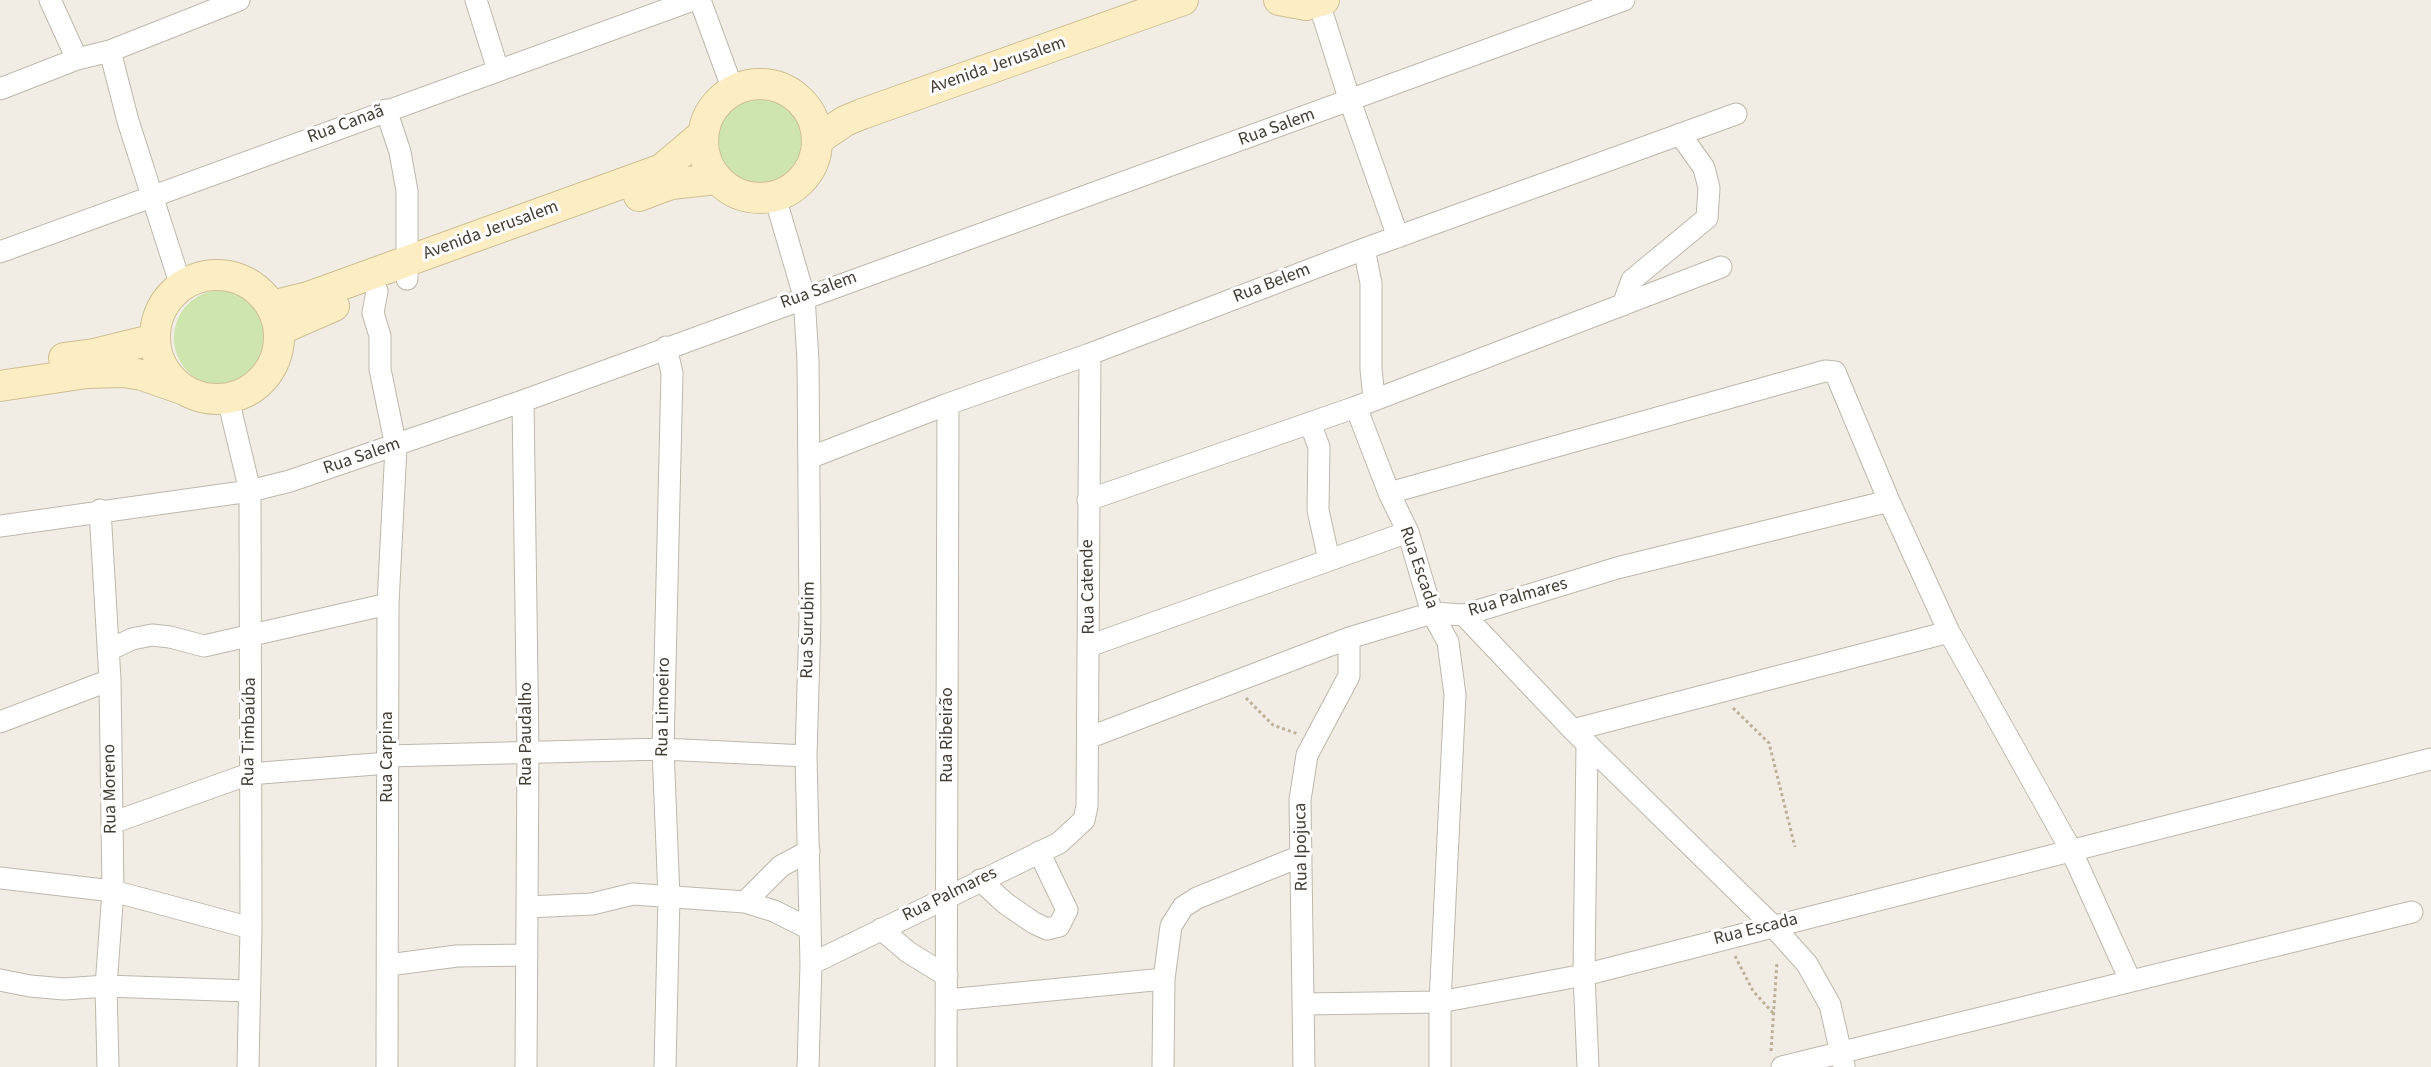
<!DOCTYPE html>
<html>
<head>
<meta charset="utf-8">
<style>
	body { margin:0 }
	canvas { display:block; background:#f1ede4 }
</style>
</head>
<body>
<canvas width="2431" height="1067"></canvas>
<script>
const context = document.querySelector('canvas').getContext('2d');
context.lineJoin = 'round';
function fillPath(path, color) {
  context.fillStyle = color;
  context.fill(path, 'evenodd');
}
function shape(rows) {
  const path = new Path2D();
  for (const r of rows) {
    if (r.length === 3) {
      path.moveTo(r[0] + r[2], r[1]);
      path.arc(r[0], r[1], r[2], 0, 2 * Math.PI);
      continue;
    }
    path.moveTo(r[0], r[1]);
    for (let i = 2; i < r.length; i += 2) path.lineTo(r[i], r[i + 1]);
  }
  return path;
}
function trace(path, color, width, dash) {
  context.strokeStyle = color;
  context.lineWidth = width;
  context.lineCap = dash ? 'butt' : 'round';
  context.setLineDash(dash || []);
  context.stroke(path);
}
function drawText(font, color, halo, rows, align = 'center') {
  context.font = font + ' "Source Sans 3",sans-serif';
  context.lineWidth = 6;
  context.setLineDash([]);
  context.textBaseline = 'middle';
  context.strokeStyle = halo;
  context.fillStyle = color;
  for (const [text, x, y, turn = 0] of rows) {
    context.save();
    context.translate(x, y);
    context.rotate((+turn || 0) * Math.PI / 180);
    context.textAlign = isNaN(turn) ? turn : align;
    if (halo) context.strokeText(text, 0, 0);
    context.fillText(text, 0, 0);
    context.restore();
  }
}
const green = shape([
	[761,138,48],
	[222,338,48]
]);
const path = shape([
	[1246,698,1273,725,1298,734],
	[1733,708,1769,743,1795,847],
	[1735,956,1753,991,1774,1014],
	[1771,1051,1777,962]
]);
const street = shape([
	[50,0,77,59],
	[476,0,498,70],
	[700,0,733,90],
	[1319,3,1350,101,1398,237],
	[110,51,128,121,181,286],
	[0,89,77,59,110,51,239,0],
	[386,110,400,152,407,191,407,279],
	[775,197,804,296,808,361,810,619,806,756,811,964,808,1067],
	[1364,249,1371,283,1371,369,1374,398],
	[0,252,693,0],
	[377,291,373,313,380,336,380,369,396,447,388,604,387,1067],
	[1623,305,1632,280,1707,218,1709,188,1704,168,1680,134],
	[228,399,250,491,251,928,248,1067],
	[523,401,528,751,526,1067],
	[1356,407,1389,493,1408,532,1432,613,1448,642,1455,695,1440,1002,1440,1067],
	[1310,423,1319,447,1318,510,1329,560],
	[809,458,948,404,1090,354,1364,249,1736,114],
	[1389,493,1825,371,1835,372,1889,501,1949,632,2071,850,2130,980],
	[1088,500,1356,407,1721,267],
	[100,510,110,680,113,891,106,986,108,1067],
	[0,526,250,491,290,481,523,401,1624,0],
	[1464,615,1573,730,1773,926,1807,964,1830,1005,1844,1066],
	[1089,646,1408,532],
	[109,650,132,639,152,635,170,637,204,646,388,604],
	[0,722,110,680],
	[1573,730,1949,632],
	[1088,738,1349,638,1432,613,1464,615,1617,568,1889,501],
	[1587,744,1584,975,1588,1067],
	[388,756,663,749,806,756],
	[112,823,249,774,388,763],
	[0,878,113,891,251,928],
	[980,880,1005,903,1034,923,1047,929,1059,926,1067,910,1039,852],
	[745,902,781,866,809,851],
	[527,907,592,904,633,894,745,902,774,911,810,929],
	[881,929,908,952,947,976],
	[811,964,1059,843,1084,820,1087,806,1090,354],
	[388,965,457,956,527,955],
	[0,980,30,986,64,989,106,986,248,991],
	[947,1000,1164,979],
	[1304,1004,1440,1002,1584,975,2431,759],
	[665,1067,669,897,663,749,672,373,666,347],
	[946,1067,948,404],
	[1163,1067,1164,979,1171,926,1183,907,1197,898,1301,856],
	[1304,1067,1300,800,1307,755,1349,676,1349,638],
	[1782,1067,2412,912]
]);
const secondary = shape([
	[1279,0,1306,5,1324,0],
	[760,141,57],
	[817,140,845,121,862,114,1183,0],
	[639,196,671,184,717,179],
	[217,337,62],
	[271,306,308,297,662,169,701,136],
	[279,330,334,306],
	[64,358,94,354,155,339],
	[0,386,87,373,124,372,142,375,182,389]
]);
const streetNames = [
	["Avenida Jerusalem",998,66,-19],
	["Rua Canaã",346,125,-20],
	["Rua Salem",1277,128,-20],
	["Avenida Jerusalem",491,231,-20],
	["Rua Belem",1272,284,-21],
	["Rua Salem",819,291,-20],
	["Rua Salem",362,457,-19],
	["Rua Escada",1418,568,71],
	["Rua Catende",1089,587,-91],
	["Rua Palmares",1518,598,-16],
	["Rua Surubim",809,630,-89],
	["Rua Limoeiro",664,707,-89],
	["Rua Timbaúba",250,732,-89],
	["Rua Paudalho",527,734,-90],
	["Rua Ribeirão",948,735,-90],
	["Rua Carpina",388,757,-90],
	["Rua Moreno",111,789,-91],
	["Rua Ipojuca",1302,847,-91],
	["Rua Palmares",950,895,-26],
	["Rua Escada",1756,930,-14]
];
fillPath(green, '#cee5ad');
trace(street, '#bfb7aa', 23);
trace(secondary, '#d0bf95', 32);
trace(path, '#beb099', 3, [3, 3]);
trace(street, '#fff', 21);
trace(secondary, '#fdedc3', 30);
drawText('18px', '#433d34', '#fff', streetNames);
</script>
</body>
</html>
